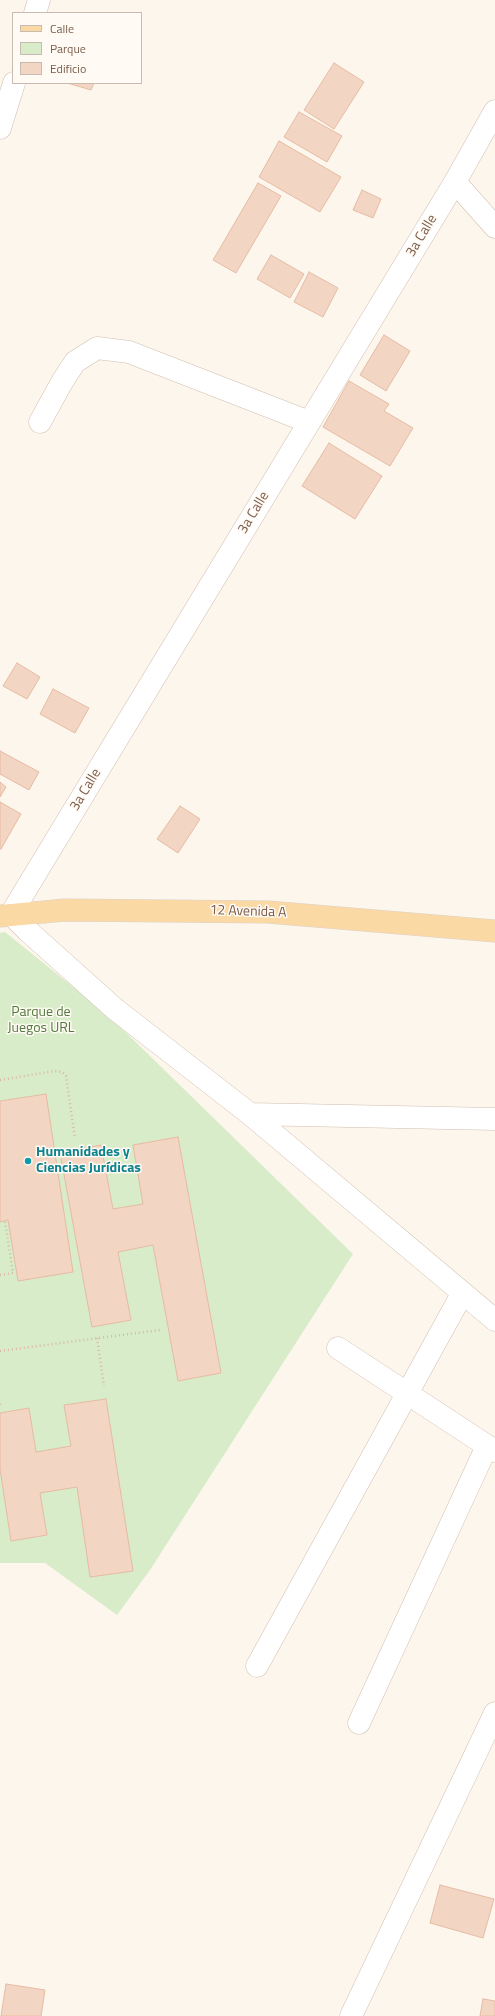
<!DOCTYPE html>
<html>
<head>
<meta charset="utf-8">
<style>
	body { margin:0 }
	#map { position:relative; width:495px; height:2016px; overflow:hidden; background:#fdf6ec; font-family:"Titillium Web",sans-serif }
	canvas { display:block }
	.legend { position:absolute; left:12px; top:12px; width:130px; height:72px; box-sizing:border-box; background:#fffaf3; border:1px solid #cabbb1; margin:0; padding:5px 7px; list-style:none; font-size:12px; color:#7a5c4d }
	.legend li { display:flex; align-items:center; gap:8px; height:20px }
	.legend b { width:20px; border:1px solid #cabbb1 }
</style>
</head>
<body>
<div id="map">
<canvas width="495" height="2016"></canvas>
<ul class="legend">
<li><b style="height:5px;background:#fbd9a5"></b>Calle</li>
<li><b style="height:11px;background:#d8ecc9"></b>Parque</li>
<li><b style="height:11px;background:#f3d5c3"></b>Edificio</li>
</ul>
</div>
<script>
const context = document.querySelector('canvas').getContext('2d');
context.lineJoin = 'round';
function fillPath(path, color) {
  context.fillStyle = color;
  context.fill(path, 'evenodd');
}
function shape(rows) {
  const path = new Path2D();
  for (const r of rows) {
    path.moveTo(r[0], r[1]);
    for (let i = 2; i < r.length; i += 2) path.lineTo(r[i], r[i + 1]);
  }
  return path;
}
function trace(path, color, width, dash) {
  context.strokeStyle = color;
  context.lineWidth = width;
  context.lineCap = dash ? 'butt' : 'round';
  context.setLineDash(dash || []);
  context.stroke(path);
}
function drawText(font, color, halo, rows, align = 'center') {
  context.font = font + ' "Titillium Web",sans-serif';
  context.lineWidth = 3;
  context.setLineDash([]);
  context.textBaseline = 'middle';
  context.strokeStyle = halo;
  context.fillStyle = color;
  for (const [text, x, y, turn = 0] of rows) {
    context.save();
    context.translate(x, y);
    context.rotate((+turn || 0) * Math.PI / 180);
    context.textAlign = isNaN(turn) ? turn : align;
    if (halo) context.strokeText(text, 0, 0);
    context.fillText(text, 0, 0);
    context.restore();
  }
}
const green = shape([
	[5,932,108,1015,353,1254,150,1570,117,1615,45,1563,0,1563,0,933]
]);
const building = shape([
	[334,63,364,82,334,129,304,110,334,63],
	[67,83,94,83,91,90,67,83],
	[299,112,342,136,327,162,284,137,299,112],
	[279,141,341,177,320,212,259,177,279,141],
	[258,183,281,196,236,273,213,260,258,183],
	[362,190,381,199,373,218,353,210,362,190],
	[271,255,304,274,290,298,257,279,271,255],
	[309,272,338,288,323,317,294,302,309,272],
	[384,335,410,351,386,391,360,375,384,335],
	[349,381,389,404,384,411,413,428,390,466,323,427,349,381],
	[329,443,382,476,355,519,302,486,329,443],
	[17,663,40,677,27,699,3,686,17,663],
	[53,689,89,708,75,733,40,714,53,689],
	[0,751,39,772,29,790,0,774,0,751],
	[0,782,6,787,0,797,0,782],
	[0,802,21,814,1,849,0,849,0,802],
	[180,806,200,819,178,853,157,839,180,806],
	[46,1094,73,1272,18,1281,8,1220,0,1222,0,1101,46,1094],
	[178,1137,221,1373,178,1381,153,1245,118,1252,131,1320,92,1327,60,1153,101,1145,113,1209,143,1204,133,1145,178,1137],
	[106,1399,133,1571,90,1577,77,1487,40,1493,47,1535,11,1541,0,1469,0,1413,29,1408,36,1452,71,1446,64,1405,106,1399],
	[440,1885,494,1899,483,1938,430,1923,440,1885],
	[6,1984,45,1990,41,2016,1,2016,6,1984],
	[483,1999,495,2001,495,2016,480,2016,483,1999]
]);
const path = shape([
	[0,1080,55,1071,62,1072,66,1076,75,1139],
	[0,1275,13,1273,5,1221],
	[97,1338,104,1386],
	[0,1351,160,1330],
	[0,1404,1,1407]
]);
const minor = shape([
	[35,13,39,0],
	[495,111,455,182,11,914,28,931,115,1009,250,1114,495,1320],
	[0,128,14,83],
	[455,182,495,227],
	[40,422,62,382,75,362,97,348,129,352,309,422],
	[250,1114,495,1119],
	[338,1348,495,1451],
	[257,1666,462,1294],
	[359,1723,487,1446],
	[351,2016,495,1713]
]);
const major = shape([
	[0,916,65,910,268,912,495,931]
]);
const markers = [
	[28,1161,4,"#0f9aa8"]
];
const streetNames = [
	["3a Calle",422,236,-59],
	["3a Calle",254,513,-59],
	["3a Calle",86,790,-59],
	["12 Avenida A",248,912,2]
];
const parkNames = [
	["Parque de",41,1013],
	["Juegos URL",41,1029]
];
const cultureNames = [
	["Humanidades y",36,1153],
	["Ciencias Jurídicas",36,1169]
];
fillPath(green, '#d8ecc9');
fillPath(building, '#f3d5c3');
trace(building, '#e6bba3', 1);
trace(minor, '#d1beb0', 23);
trace(major, '#dad1cd', 23);
trace(path, '#d9b8a5', 2.5, [1, 3]);
trace(minor, '#fff', 22);
trace(major, '#fbd9a5', 22);
for (const [x, y, r, color] of markers) {
  const dot = new Path2D();
  dot.arc(x, y, r, 0, 2 * Math.PI);
  context.fillStyle = color;
  context.fill(dot);
  trace(dot, '#fffaf3', 1.5);
}
drawText('14px', '#7a5c4d', '#fffaf3', streetNames);
drawText('14px', '#537a41', '#fffaf3', parkNames);
drawText('bold 14px', '#0d838f', '#fffaf3', cultureNames, 'left');
</script>
</body>
</html>
